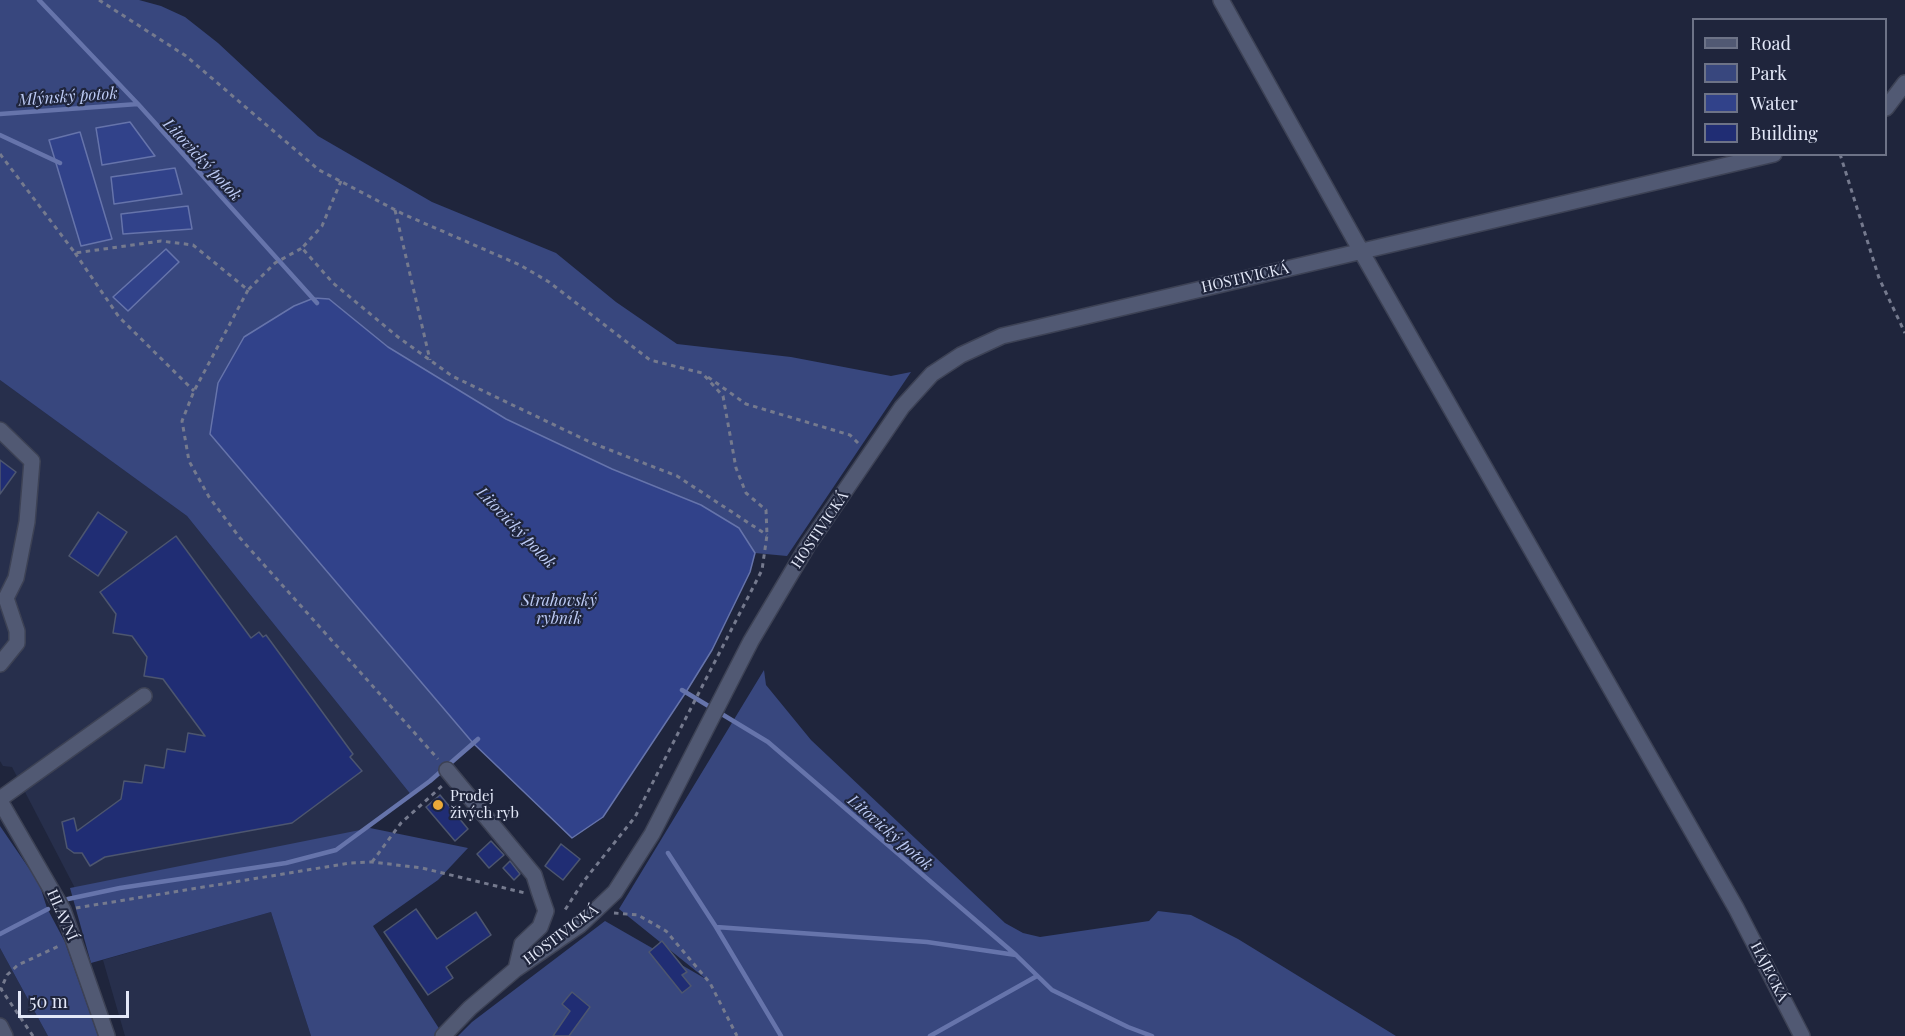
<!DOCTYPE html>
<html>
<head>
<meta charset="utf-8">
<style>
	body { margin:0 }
	#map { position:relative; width:1905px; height:1036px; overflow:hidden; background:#1f253c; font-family:"Playfair Display",serif }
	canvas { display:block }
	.legend { position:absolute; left:1692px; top:18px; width:195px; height:138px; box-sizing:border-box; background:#1f253c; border:2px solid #6d7387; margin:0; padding:8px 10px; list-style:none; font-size:18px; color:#e3e8f8 }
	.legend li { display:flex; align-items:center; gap:12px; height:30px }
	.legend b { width:30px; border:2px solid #6d7387 }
	.scale { position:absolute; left:18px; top:991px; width:111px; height:27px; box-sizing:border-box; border:3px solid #e3e8f8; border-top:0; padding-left:8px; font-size:18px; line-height:21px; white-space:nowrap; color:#e3e8f8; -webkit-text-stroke:4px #1f253c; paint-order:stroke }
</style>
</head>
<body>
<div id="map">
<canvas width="1905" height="1036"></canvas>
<ul class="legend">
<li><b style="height:8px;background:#515973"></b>Road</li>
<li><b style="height:16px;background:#38477e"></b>Park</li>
<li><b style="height:16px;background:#31428a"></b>Water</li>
<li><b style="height:16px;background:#202d74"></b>Building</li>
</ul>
<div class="scale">50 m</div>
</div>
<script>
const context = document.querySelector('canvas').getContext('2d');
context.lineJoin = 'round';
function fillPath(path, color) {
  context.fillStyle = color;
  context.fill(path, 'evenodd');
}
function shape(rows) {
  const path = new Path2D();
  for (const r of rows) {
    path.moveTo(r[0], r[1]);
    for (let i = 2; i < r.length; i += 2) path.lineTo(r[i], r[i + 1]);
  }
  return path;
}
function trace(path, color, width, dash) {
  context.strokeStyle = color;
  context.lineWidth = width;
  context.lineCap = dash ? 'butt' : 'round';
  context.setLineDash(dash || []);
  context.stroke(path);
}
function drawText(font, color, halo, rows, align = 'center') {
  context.font = font + ' "Playfair Display",serif';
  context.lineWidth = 4.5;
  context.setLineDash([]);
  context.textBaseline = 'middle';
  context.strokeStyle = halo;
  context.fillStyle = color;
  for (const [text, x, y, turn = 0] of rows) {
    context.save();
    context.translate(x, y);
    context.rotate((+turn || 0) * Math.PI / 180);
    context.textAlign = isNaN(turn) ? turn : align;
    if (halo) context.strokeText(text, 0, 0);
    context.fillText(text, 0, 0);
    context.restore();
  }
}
const built = shape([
	[0,380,187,516,412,796,334,848,77,892,12,767,3,766,0,761],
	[271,912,311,1036,125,1036,103,960],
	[0,948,48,1036,0,1036]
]);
const green = shape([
	[0,0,139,0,161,6,185,17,218,43,318,136,432,202,556,253,616,302,677,344,791,357,891,376,911,372,787,556,755,553,739,528,701,505,612,469,505,419,388,347,329,299,210,434,475,745,412,796,187,516,0,380],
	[80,133,112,239,81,246,49,140],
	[175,168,181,194,114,204,111,177],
	[188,206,192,229,123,234,121,214],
	[764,670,766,685,811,740,1005,923,1023,933,1040,937,1149,921,1158,911,1191,915,1238,939,1396,1036,458,1036,472,1022,605,921,706,979,619,909],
	[0,826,39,883,47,908,65,942,98,1036,48,1036,0,948],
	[370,828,468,848,438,880,373,926,440,1030,434,1036,311,1036,271,912,91,963,70,888]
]);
const water = shape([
	[130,122,155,156,102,165,96,128,130,122],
	[80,132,112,239,81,246,49,140,80,132],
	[175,168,182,194,114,204,111,177,175,168],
	[188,206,192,229,123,234,121,214,188,206],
	[166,249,179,262,128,311,113,297,166,249],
	[314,298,329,299,388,347,506,419,612,469,701,505,739,528,755,553,750,572,712,650,686,692,603,817,572,838,473,743,210,434,218,383,244,337,294,306,314,298]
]);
const stream = shape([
	[39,0,138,104,317,303],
	[0,114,138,104],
	[0,135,60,163],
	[682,690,768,742,1016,955,1052,990,1128,1027,1152,1036],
	[668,853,716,927,927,942,1016,955],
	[68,899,120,888,286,863,336,850,430,781,478,739],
	[716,927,781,1036],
	[0,934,48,909],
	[930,1036,1037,976]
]);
const building = shape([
	[0,460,16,472,0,494,0,460],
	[98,512,127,532,98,576,69,556,98,512],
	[176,536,251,638,259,632,263,637,266,635,353,754,350,757,362,771,292,823,105,857,90,866,82,853,74,853,67,848,62,822,74,818,77,831,121,799,124,781,142,783,145,765,164,768,167,749,185,752,188,733,205,736,163,679,144,676,147,657,132,636,113,633,116,614,100,592,176,536],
	[440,795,468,829,455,841,426,807,440,795],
	[491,841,504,855,489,868,477,854,491,841],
	[561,844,580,859,563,880,545,866,561,844],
	[510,861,520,874,514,880,503,868,510,861],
	[416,909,437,939,476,912,491,935,446,967,453,978,428,995,384,932,416,909],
	[662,941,687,972,682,975,691,986,682,993,649,952,662,941],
	[572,992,590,1007,569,1036,553,1036,570,1011,562,1004,572,992]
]);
const path = shape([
	[99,0,186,56,319,170,403,214,520,265,549,282,650,360,702,373,723,396,736,468,746,493,766,510,767,535,762,570,635,817,583,882,563,913],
	[0,154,75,253,161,241,193,245,248,290,275,263,302,248],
	[1840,154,1879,278,1905,333],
	[341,181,322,226,302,248,333,283,398,337,452,376,592,443,677,476,767,535],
	[395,210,430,360],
	[75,253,119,317,194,391],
	[248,290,194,391,182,421,189,461,209,497,240,538,438,759],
	[708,377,746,404,850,435,859,444],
	[372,862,401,823,442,786],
	[76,908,350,863,372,862,422,868,525,893],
	[614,913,638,915,666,931,710,983,737,1036],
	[33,1036,1,989,7,975,18,965,61,945]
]);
const minor = shape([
	[1221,0,1361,251,1736,908,1802,1036],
	[1886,108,1905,83],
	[0,430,32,461,27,522,16,578,6,598,17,631,17,643,0,664],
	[447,770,534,875,539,891,546,911,540,927,522,944,516,969],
	[0,799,144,696],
	[0,801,63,910,107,1036],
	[0,1026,5,1036],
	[443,1036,470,1008,516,969,580,925,615,892,652,834,751,641,808,545,902,407,932,374,961,355,1002,336,1774,154]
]);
const markers = [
	[438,805,6,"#eba939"]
];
const streetNames = [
	["HOSTIVICKÁ",1245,278,-13],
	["HOSTIVICKÁ",820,530,-56],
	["HLAVNÍ",62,915,66],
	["HOSTIVICKÁ",561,935,-37],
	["HÁJECKÁ",1769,972,63]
];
const poiNames = [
	["Prodej",450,796],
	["živých ryb",450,813]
];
const waterNames = [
	["Mlýnský potok",68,97,-4],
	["Litovický potok",202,160,47],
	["Litovický potok",516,528,46],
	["Strahovský",559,601],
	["rybník",559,619],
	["Litovický potok",890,833,41]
];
fillPath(built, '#272f4c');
fillPath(green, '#38477e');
fillPath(water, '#31428a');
trace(water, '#6674ab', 1.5);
trace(stream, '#6674ab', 4.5);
fillPath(building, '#202d74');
trace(building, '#4d566f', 1.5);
trace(minor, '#3d4255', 18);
trace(path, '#757a8e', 3, [4.5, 4.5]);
trace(minor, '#515973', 15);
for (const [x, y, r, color] of markers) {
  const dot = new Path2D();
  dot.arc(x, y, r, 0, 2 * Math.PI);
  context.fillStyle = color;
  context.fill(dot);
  trace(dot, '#1f253c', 2);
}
drawText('15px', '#e3e8f8', '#1f253c', streetNames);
drawText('15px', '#e3e8f8', '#1f253c', poiNames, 'left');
drawText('italic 16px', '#bdcbf5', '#1f253c', waterNames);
</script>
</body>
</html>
